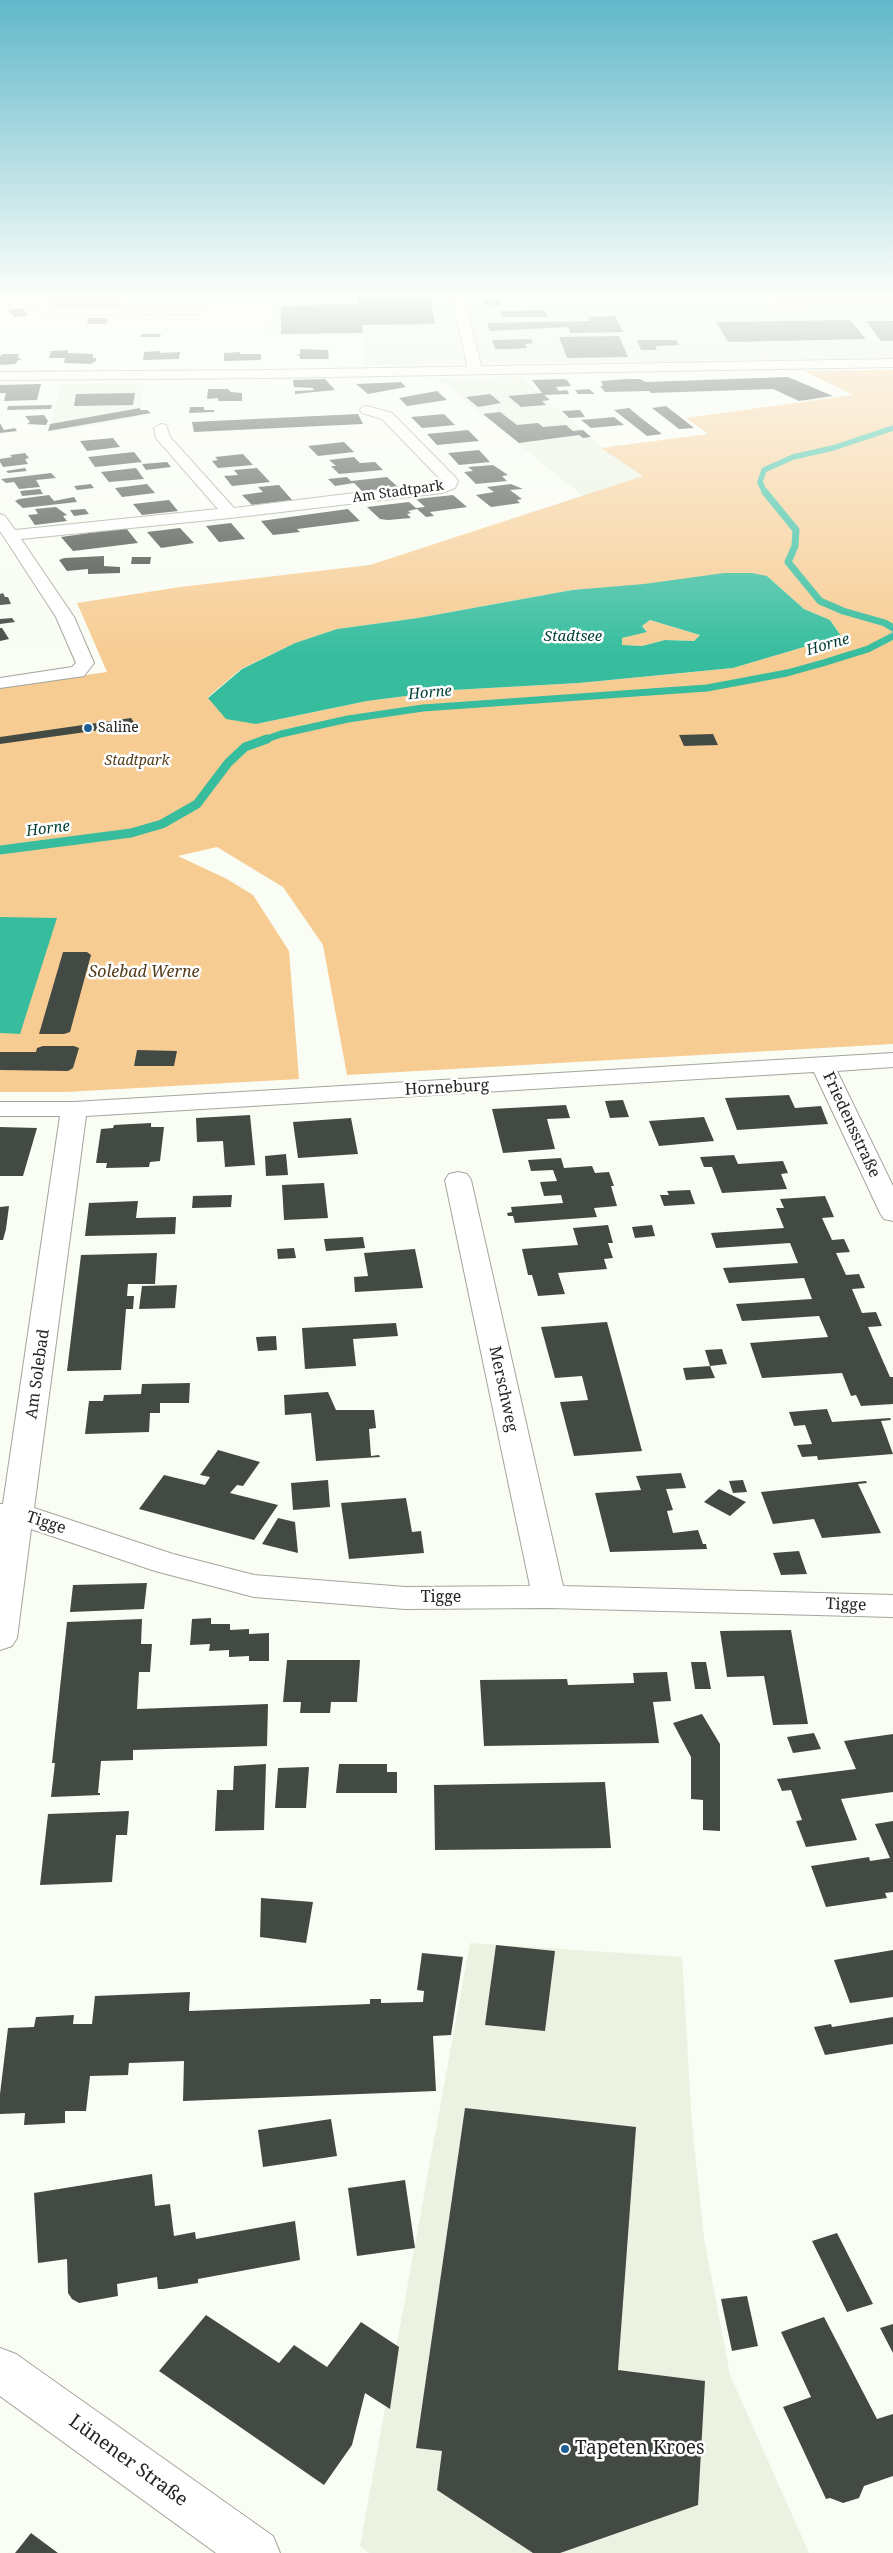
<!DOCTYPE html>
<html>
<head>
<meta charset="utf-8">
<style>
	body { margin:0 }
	canvas { display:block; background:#f9fdf3 }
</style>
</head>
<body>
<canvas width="893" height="2553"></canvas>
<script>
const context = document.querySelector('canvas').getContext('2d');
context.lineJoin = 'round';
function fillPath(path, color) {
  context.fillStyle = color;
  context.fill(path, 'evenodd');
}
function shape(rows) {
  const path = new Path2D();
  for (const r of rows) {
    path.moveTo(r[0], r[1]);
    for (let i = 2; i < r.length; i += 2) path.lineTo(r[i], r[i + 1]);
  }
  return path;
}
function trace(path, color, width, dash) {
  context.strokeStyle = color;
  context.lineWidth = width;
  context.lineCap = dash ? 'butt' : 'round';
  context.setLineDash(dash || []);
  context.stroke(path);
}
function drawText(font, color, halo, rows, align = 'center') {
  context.font = font + ' "Noto Serif",serif';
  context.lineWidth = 5;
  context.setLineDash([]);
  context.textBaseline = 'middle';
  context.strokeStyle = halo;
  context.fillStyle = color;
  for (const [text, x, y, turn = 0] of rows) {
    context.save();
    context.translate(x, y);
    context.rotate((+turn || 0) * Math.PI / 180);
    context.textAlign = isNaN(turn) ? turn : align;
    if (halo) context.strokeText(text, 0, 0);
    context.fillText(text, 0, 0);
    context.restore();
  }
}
const built = shape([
	[114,296,790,296,779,304,893,302,893,358,363,365,363,333,269,334,268,304,123,306],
	[520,376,601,447,643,476,583,496,438,379],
	[144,382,140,417,48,433,61,384],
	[470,1943,682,1957,692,2124,704,2238,730,2375,809,2553,369,2553,360,2546]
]);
const green = shape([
	[43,296,114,296,123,306,54,308],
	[893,370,893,1044,347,1075,323,945,283,887,217,847,178,856,227,879,253,895,289,951,299,1079,66,1092,0,1092,0,687,107,672,77,603,180,587,370,565,643,476,601,448,708,434,686,418,853,395,804,371],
	[767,576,804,609,830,620,841,636,733,668,579,683,453,690,367,701,256,724,208,697,241,669,295,643,337,629,418,618,572,590],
	[650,620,700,635,694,641,665,640,642,646,621,645,622,638,647,631,642,626]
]);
const forest = shape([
	[788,296,893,296,893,302,772,305]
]);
const water = shape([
	[724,573,752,573,767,576,804,609,830,620,841,636,733,668,579,683,453,690,367,701,256,724,226,719,208,698,242,669,295,643,337,629,418,618,572,590,644,584],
	[650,620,700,635,694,641,665,640,642,646,622,645,622,638,647,632,642,626],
	[0,917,57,918,20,1034,0,1033]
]);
const streamFar2 = shape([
	[765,493,760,482,764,470,793,457,833,448,893,428]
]);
const streamFar1 = shape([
	[765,492,796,530,795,546,788,562,820,601,843,611,885,623,893,628],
	[264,740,281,734,348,719,423,708,707,688,787,673,823,663,868,649,893,636]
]);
const stream = shape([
	[0,850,131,833,162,824,197,804,228,763,245,747,267,739]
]);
const building = shape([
	[357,296,430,296,435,324,362,325,363,333,281,334,281,306,359,304],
	[483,300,500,300,501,305,484,305],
	[23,308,28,316,14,317,8,310],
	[545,310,547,317,502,317,500,311],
	[615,316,623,332,570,333,568,327,490,331,487,323,590,321,588,317],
	[88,318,108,318,107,324,87,324],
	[850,320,866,339,728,342,716,322],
	[866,321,893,321,893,341,881,341],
	[142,334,161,334,160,337,140,337],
	[619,336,628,357,567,358,559,337],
	[531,339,533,343,525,344,527,348,512,349,495,349,492,340],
	[637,340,676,340,679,345,655,346,657,350,641,350],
	[300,349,328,350,329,359,300,359,300,356,296,355,300,354],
	[68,350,68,353,93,354,93,358,96,358,96,361,90,364,64,363,65,358,49,358,51,351],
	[160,351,160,353,180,352,179,359,143,360,144,352],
	[240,352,240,354,261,354,261,360,224,361,224,353],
	[3,354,19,354,18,358,22,359,17,361,16,364,0,365,0,356],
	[788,377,833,396,799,401,773,389,651,393,649,391,605,392,600,386,603,386,601,381,627,379,640,379,646,382],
	[325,379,335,390,295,394,295,391,314,390,313,388,294,387,293,380],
	[532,380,564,379,567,380,571,386,556,387,559,391,567,390,569,394,544,395,550,400,542,401,546,405,521,407,508,396,542,393],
	[401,382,406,387,368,394,356,384],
	[41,384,37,400,4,401,6,393,0,393,0,385],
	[208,389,228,389,231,392,242,393,242,401,218,401,218,398,207,399],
	[589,389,595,394,578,394,575,390],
	[437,391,447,400,407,406,399,398],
	[135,393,133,405,74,406,76,394],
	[490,394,501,403,478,407,466,397],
	[52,405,51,409,7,410,8,406],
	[666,406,684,420,694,428,679,429,652,408],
	[190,407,204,407,204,410,214,410,214,412,189,413],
	[140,408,140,410,147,410,151,413,48,431,50,424],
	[629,408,641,418,662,434,647,436,614,410],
	[580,410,585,417,569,418,562,411],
	[500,412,517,425,538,423,543,427,566,425,573,431,583,430,591,437,583,438,579,435,519,443,483,414],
	[358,414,363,424,194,432,192,422],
	[444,414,455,425,422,428,411,417],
	[44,415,48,421,46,425,27,424,30,422,25,416],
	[614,417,624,425,591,428,581,420],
	[0,423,4,430,15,428,17,431,0,433],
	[468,430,479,441,437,445,427,434],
	[113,438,120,447,87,451,80,441],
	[344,442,354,452,318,456,308,446],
	[479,450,490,462,459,465,448,453],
	[134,452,142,462,95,467,88,457],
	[25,453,29,458,25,459,28,464,3,467,0,462,0,459,12,457,10,455],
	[243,454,253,465,218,468,212,461,218,460,215,457],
	[354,457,360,463,375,462,383,470,339,474,331,466,336,466,329,460],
	[167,462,171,467,146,470,142,464],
	[493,465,508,475,502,476,507,481,476,484,464,472,473,471,468,467],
	[25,468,27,471,8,473,6,471],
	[136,468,144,479,109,482,101,472],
	[257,468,270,482,232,486,224,476,238,475,234,470],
	[51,473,56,478,36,480,40,487,19,489,14,482,6,483,1,479],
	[347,477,351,481,387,477,399,488,363,492,354,483,335,486,328,479],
	[91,484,94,488,77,490,74,486],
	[147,484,155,493,122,497,115,488],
	[511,484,523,489,510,490,522,499,517,500,520,503,491,507,476,495,494,492,487,487],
	[279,485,292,500,252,505,242,495,263,492,258,487],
	[40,489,43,494,22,496,20,491],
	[49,495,54,501,74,497,77,502,23,508,15,501,19,499],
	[453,495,467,507,430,512,434,516,426,517,417,509,408,511,411,513,407,514,411,518,388,520,380,519,367,507,409,502,416,508,425,507,416,499],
	[169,500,178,511,142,515,133,504],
	[56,507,67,515,63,516,67,521,35,525,28,515,38,514,35,509],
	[85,509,89,514,74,516,70,510],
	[348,509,360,521,297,529,300,532,273,535,261,521],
	[231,523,245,539,219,542,206,526],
	[126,528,138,543,73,551,61,537],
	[180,528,194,543,161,548,147,532],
	[104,556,104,566,120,567,120,573,88,574,88,569,67,571,59,560,64,558],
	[132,557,151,557,150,564,131,564],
	[3,593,5,597,8,597,11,604,0,605,0,594],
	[12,618,15,622,0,624,0,619],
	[0,628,2,628,9,639,0,641],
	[131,718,136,725,0,744,0,737],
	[713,734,718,745,684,746,679,735],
	[63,952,87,952,91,955,70,1032,64,1034,39,1034],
	[43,1046,74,1046,79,1048,73,1068,68,1071,0,1070,0,1052,36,1052,37,1048],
	[137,1050,177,1051,174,1066,134,1066],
	[789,1095,795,1108,821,1106,828,1124,737,1130,725,1098],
	[623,1100,629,1117,610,1118,605,1101],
	[566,1105,570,1118,547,1119,555,1149,503,1153,492,1109],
	[250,1115,255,1165,225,1167,223,1141,197,1142,196,1118],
	[704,1117,714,1141,659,1146,649,1121],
	[351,1118,358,1154,298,1158,293,1122],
	[151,1123,151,1127,164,1127,160,1161,150,1162,149,1167,106,1168,107,1163,96,1163,101,1129,113,1128,114,1125],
	[0,1127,37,1128,23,1176,0,1176],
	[286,1154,288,1175,266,1176,265,1156],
	[734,1155,738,1164,783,1161,788,1173,781,1174,787,1189,722,1193,712,1167,704,1167,700,1157],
	[561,1158,564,1168,592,1166,595,1173,609,1172,614,1186,611,1186,617,1206,594,1208,597,1217,515,1223,513,1216,508,1216,507,1213,512,1212,511,1207,563,1203,561,1195,544,1196,540,1182,557,1181,553,1170,531,1171,528,1160],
	[324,1183,328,1218,284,1220,282,1185],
	[690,1190,695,1204,664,1206,660,1195,669,1195,667,1191],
	[232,1195,231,1207,192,1208,193,1196],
	[825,1196,834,1217,822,1218,832,1240,844,1239,850,1252,836,1253,846,1275,859,1274,865,1288,852,1289,862,1313,876,1312,882,1326,868,1327,890,1377,893,1377,893,1404,861,1406,856,1395,851,1396,842,1373,762,1378,750,1343,828,1337,819,1316,742,1321,736,1304,812,1299,804,1278,729,1283,723,1268,798,1263,790,1243,716,1248,711,1233,784,1228,776,1208,784,1208,780,1199],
	[138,1201,136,1218,176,1217,175,1234,85,1236,89,1203],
	[9,1206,6,1229,3,1240,0,1240,0,1207],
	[608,1225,613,1243,608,1243,613,1258,604,1259,607,1269,558,1273,565,1294,538,1296,532,1275,528,1275,522,1249,578,1245,573,1228],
	[652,1225,655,1236,635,1238,632,1227],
	[363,1237,365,1248,326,1251,324,1239],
	[294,1248,296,1258,278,1259,277,1249],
	[415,1249,423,1288,355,1292,354,1277,368,1276,364,1253],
	[157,1253,155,1284,128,1284,127,1296,134,1296,133,1309,126,1309,121,1370,67,1371,81,1255],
	[177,1285,175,1308,139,1309,142,1286],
	[607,1322,642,1451,574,1456,560,1402,588,1400,582,1376,555,1378,541,1327],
	[396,1323,398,1336,353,1339,356,1366,305,1369,302,1328],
	[276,1336,277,1350,258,1351,256,1337],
	[722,1349,727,1364,710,1366,705,1350],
	[710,1366,715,1378,686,1380,683,1368],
	[190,1383,189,1403,160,1403,160,1413,150,1413,149,1432,85,1434,89,1401,103,1401,104,1395,141,1394,142,1384],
	[328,1392,336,1410,374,1410,376,1428,369,1429,371,1456,379,1455,380,1457,316,1461,311,1413,285,1415,284,1395],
	[827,1409,832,1422,890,1418,891,1420,881,1421,893,1454,818,1460,817,1456,802,1457,797,1445,812,1444,805,1425,794,1426,789,1412],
	[218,1450,260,1462,243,1486,237,1485,230,1493,278,1505,254,1540,139,1509,164,1475,205,1485,210,1477,200,1475],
	[681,1473,686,1488,666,1489,673,1510,667,1511,673,1533,698,1530,703,1544,706,1544,707,1549,610,1552,595,1493,641,1490,636,1476],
	[328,1480,330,1507,293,1510,291,1483],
	[743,1480,747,1492,733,1493,729,1481],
	[866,1481,867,1483,858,1484,881,1533,822,1538,814,1519,773,1524,761,1492],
	[719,1489,746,1502,730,1516,704,1502],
	[406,1498,412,1532,421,1531,424,1553,349,1559,341,1503],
	[278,1518,295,1522,298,1553,262,1544],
	[799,1551,807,1574,781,1575,773,1553],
	[147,1583,144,1609,70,1612,73,1585],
	[211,1618,211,1624,230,1624,230,1630,249,1629,249,1634,269,1633,269,1661,249,1661,249,1656,229,1657,229,1650,209,1651,210,1644,190,1645,192,1619],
	[142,1619,141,1644,152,1644,150,1672,139,1672,137,1709,268,1704,267,1746,133,1750,133,1760,101,1761,98,1793,100,1793,100,1795,51,1797,55,1763,52,1763,67,1622],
	[791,1630,808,1724,773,1725,764,1676,727,1677,720,1631],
	[287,1660,360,1660,357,1702,331,1702,330,1713,300,1713,301,1702,283,1702],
	[691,1662,706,1662,711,1689,695,1689],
	[667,1672,671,1701,653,1702,659,1743,484,1746,480,1680,567,1679,568,1685,634,1683,633,1673],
	[702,1714,720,1744,720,1831,703,1830,703,1800,691,1799,691,1757,673,1723],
	[814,1733,821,1749,793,1753,787,1737],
	[893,1734,893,1792,841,1799,857,1840,806,1847,796,1821,802,1820,791,1790,782,1791,777,1779,856,1769,844,1741],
	[266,1764,264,1830,215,1831,217,1790,233,1790,234,1766],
	[339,1764,387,1764,387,1772,397,1772,397,1793,336,1793],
	[309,1767,306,1808,275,1808,278,1768],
	[605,1782,611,1848,435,1850,434,1785],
	[129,1811,127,1835,116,1835,112,1882,40,1885,48,1814],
	[893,1821,893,1892,885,1893,887,1898,826,1907,811,1866,869,1857,870,1861,890,1858,875,1824],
	[261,1898,313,1902,306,1943,260,1937],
	[496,1945,555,1951,545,2031,485,2025],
	[893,1950,893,1997,850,2003,834,1960],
	[422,1953,463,1957,451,2035,433,2036,436,2091,183,2101,184,2061,129,2063,128,2075,90,2076,86,2111,65,2111,65,2123,24,2125,25,2113,0,2114,0,2094,8,2028,34,2027,36,2017,74,2015,73,2024,92,2024,95,1996,190,1992,189,2011,370,2004,370,1999,381,1999,381,2003,423,2002,424,1991,417,1990],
	[893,2017,893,2044,825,2055,814,2027,831,2024,832,2027],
	[465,2108,636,2127,618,2370,705,2381,698,2505,560,2553,533,2553,437,2490,442,2451,416,2448],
	[331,2119,337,2156,263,2167,258,2130],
	[152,2174,155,2206,170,2204,174,2236,195,2232,196,2239,295,2221,300,2260,198,2279,198,2283,163,2289,158,2289,157,2277,117,2284,118,2296,79,2303,72,2299,68,2293,67,2259,38,2263,34,2193],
	[405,2180,415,2248,357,2256,348,2188],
	[837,2233,873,2304,847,2312,812,2241],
	[747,2296,758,2346,732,2351,721,2299],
	[206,2315,279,2363,294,2345,327,2367,361,2322,399,2347,390,2409,365,2393,352,2445,324,2485,159,2371],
	[824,2317,877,2419,893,2414,893,2476,864,2486,859,2498,843,2503,830,2498,826,2499,783,2407,811,2397,781,2332],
	[893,2324,893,2353,880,2328],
	[31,2533,58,2553,15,2553]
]);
const minor = shape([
	[28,296,41,296,50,307,199,306,205,310,199,314,47,315,43,314,28,296],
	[452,296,464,296,482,370,480,373,470,373,468,370,452,296],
	[367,406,392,413,456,478,458,481,455,488,442,493,230,518,21,539,74,617,94,663,84,676,0,688,0,678,72,667,76,663,56,617,0,531,0,514,5,516,15,530,218,509,156,438,154,428,161,424,166,425,170,437,234,508,443,482,382,419,362,413,360,410,362,407,367,406],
	[893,1053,893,1067,837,1071,893,1186,893,1221,884,1219,880,1213,814,1072,86,1116,34,1508,173,1554,254,1575,405,1587,530,1586,445,1180,449,1174,458,1172,467,1174,471,1180,563,1586,893,1595,893,1617,549,1608,405,1609,254,1597,155,1571,31,1529,17,1638,12,1646,0,1650,0,1504,3,1504,60,1116,0,1116,0,1102,74,1102,893,1053]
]);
const major = shape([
	[893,359,893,367,270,378,0,380,0,372,270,370,893,359],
	[0,2348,16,2354,273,2536,280,2553,216,2553,0,2396,0,2348]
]);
const markers = [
	[88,728,5,"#1d5d93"],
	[565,2449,5,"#1d5d93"]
];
const farStreetnames = [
	["Am Stadtpark",398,492,-8]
];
const farPoinames = [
	["Saline",98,728]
];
const farParknames = [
	["Stadtpark",137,761]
];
const farWaternames = [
	["Stadtsee",573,637],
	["Horne",828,645,-16],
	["Horne",430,693,-5],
	["Horne",48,829,-7]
];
const parkNames = [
	["Solebad Werne",144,972]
];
const streetNames = [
	["Horneburg",447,1088,-3],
	["Friedensstraße",851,1125,65],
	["Am Solebad",38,1374,-82],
	["Merschweg",503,1389,78],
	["Tigge",46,1523,18],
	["Tigge",441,1597],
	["Tigge",846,1605,2]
];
const nearPoinames = [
	["Tapeten Kroes",575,2449]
];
const nearStreetnames = [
	["Lünener Straße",128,2461,36]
];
fillPath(built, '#ebf2e1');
fillPath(green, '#f7cc93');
fillPath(forest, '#f1b561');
fillPath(water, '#37bd9e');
trace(streamFar2, '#37bd9e', 5.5);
trace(streamFar1, '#37bd9e', 7);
trace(stream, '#37bd9e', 9);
fillPath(building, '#434a44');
trace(minor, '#a2a69c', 2);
trace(major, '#a2a69c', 2);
fillPath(minor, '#fff');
fillPath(major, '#fff');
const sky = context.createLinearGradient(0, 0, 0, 654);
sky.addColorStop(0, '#61b8ca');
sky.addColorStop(0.45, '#fcfefa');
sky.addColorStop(1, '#fcfefa00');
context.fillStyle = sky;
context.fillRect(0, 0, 893, 654);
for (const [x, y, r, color] of markers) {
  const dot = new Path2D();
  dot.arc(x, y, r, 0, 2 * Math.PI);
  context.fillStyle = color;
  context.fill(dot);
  trace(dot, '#fff', 2);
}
drawText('14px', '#242521', '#fff', farStreetnames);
drawText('14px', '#242521', '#fff', farPoinames, 'left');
drawText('italic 14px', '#543b18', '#fff', farParknames);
drawText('italic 15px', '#023e32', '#fff', farWaternames);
drawText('italic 16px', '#543b18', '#fff', parkNames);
drawText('16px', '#242521', '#fff', streetNames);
drawText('19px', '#242521', '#fff', nearPoinames, 'left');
drawText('19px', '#242521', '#fff', nearStreetnames);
</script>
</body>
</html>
